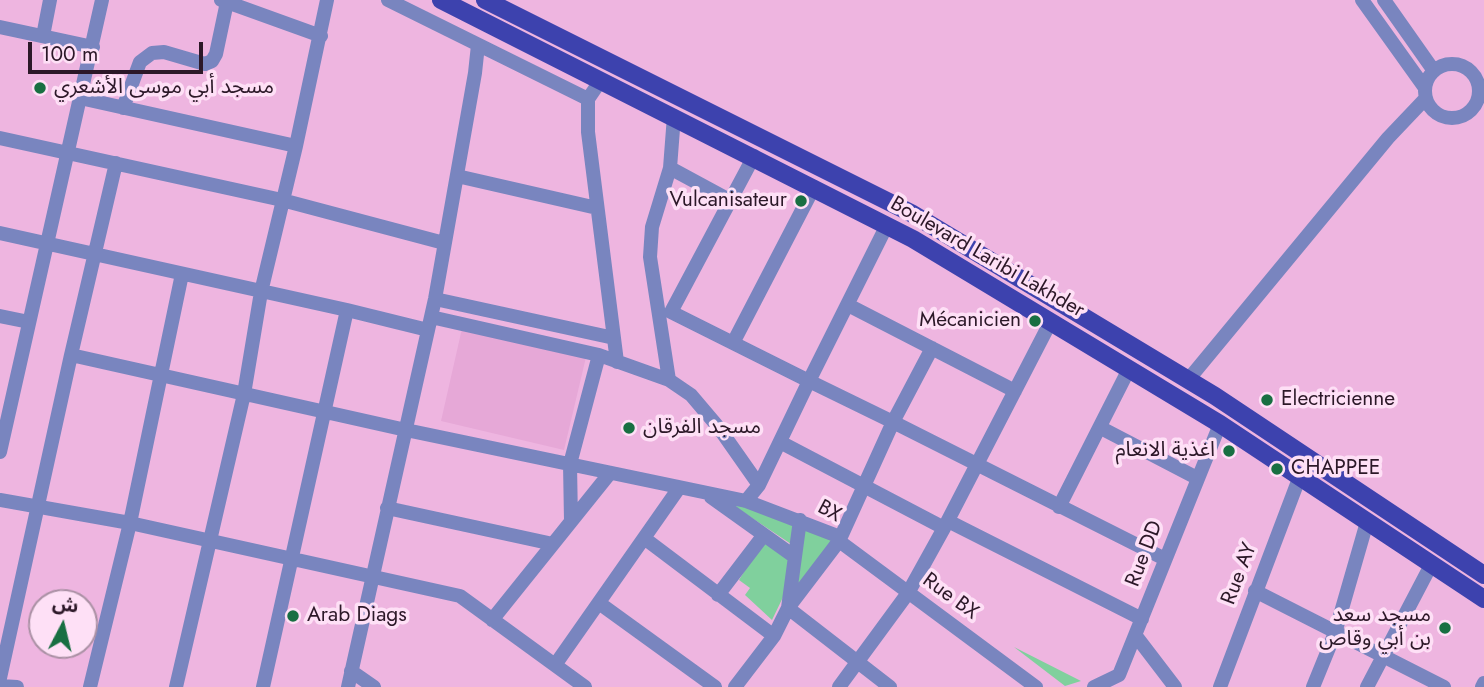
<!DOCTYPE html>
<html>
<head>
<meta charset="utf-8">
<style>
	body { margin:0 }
	#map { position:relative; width:1484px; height:687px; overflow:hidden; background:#eeb5e0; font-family:Jost,"Noto Sans Arabic",sans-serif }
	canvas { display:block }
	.north { position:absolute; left:28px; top:589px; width:70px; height:70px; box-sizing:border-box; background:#fee0f6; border:2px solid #aa90a4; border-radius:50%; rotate:7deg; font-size:19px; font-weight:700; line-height:28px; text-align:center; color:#2c1828 }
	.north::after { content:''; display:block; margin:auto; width:24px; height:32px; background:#186f42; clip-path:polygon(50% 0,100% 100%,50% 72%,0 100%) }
	.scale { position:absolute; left:28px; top:42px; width:175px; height:32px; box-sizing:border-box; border:4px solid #2c1828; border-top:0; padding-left:9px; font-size:21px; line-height:24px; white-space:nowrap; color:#2c1828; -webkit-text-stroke:5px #fee0f6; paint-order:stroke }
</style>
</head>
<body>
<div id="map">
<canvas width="1484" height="687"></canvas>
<div class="north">ش</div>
<div class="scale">100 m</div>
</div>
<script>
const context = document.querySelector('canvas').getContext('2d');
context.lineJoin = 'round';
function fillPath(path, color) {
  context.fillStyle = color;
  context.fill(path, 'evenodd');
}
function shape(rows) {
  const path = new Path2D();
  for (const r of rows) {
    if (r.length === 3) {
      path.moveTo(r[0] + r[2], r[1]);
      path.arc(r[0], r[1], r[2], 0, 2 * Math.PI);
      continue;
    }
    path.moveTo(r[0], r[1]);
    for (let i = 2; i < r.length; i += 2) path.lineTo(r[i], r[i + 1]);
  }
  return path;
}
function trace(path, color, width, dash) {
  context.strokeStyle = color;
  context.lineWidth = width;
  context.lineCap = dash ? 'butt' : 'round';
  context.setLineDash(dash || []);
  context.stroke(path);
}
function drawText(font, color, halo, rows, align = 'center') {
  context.font = font + ' Jost,"Noto Sans Arabic",sans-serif';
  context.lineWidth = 7;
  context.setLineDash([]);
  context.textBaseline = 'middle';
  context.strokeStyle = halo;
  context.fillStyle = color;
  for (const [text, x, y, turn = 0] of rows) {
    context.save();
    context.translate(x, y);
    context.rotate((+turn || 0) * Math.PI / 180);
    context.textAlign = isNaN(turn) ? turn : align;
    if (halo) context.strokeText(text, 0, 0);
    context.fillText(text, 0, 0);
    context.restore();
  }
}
const built = shape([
	[463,324,587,353,564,450,441,421]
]);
const green = shape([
	[735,503,797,520,791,544,734,506],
	[805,528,834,540,795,589],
	[767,543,790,557,786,591,772,620,745,595,750,588,739,580,760,545],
	[1014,647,1081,681,1065,686]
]);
const minor = shape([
	[221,0,321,36],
	[388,0,588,99,601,80],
	[1362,0,1425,88],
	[1384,0,1434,71],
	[0,27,93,47],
	[43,36,50,0],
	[1452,91,27],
	[80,98,296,146],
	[588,99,588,132,617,362],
	[123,108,140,62,152,53,164,52,205,64,212,61,216,54,227,2],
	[0,138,282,200,444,243],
	[116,163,71,355,406,430,746,501,835,535,839,541,1036,687],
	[670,168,731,201],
	[457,176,597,208],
	[887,225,809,381,893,422,932,348],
	[0,233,347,310,428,330],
	[435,299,614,338],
	[848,305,1015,391],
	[0,316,29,322],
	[431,317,599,355,669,380,691,395,719,428,759,485],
	[733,343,671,312,754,156],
	[669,380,650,257,652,227,670,168,674,116],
	[1188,380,1388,138,1426,98],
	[1101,428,1197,478],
	[780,442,944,528],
	[0,452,102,0],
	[711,497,795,557],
	[0,500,130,523,460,596,585,687],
	[746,501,759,485,809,381,733,343,814,187],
	[1059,507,1129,369],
	[387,508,553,544],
	[800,520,788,608,890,687],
	[571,521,570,464,599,355],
	[948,521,1142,619],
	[644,538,774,636],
	[1255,591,1444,687],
	[718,595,763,536],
	[599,603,715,687],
	[492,620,610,473],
	[1136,636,1175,687],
	[555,665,679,488],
	[351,671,374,687],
	[0,678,71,355],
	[0,686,17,687],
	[90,687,130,523,182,274],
	[176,687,244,394,261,292,296,146,327,0],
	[263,687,347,310],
	[348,687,435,299,475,73,478,45],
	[735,687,774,636,788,608,839,541,893,422,1165,559],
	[839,687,908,593,944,528,1051,321],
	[1094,687,1119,675,1220,424],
	[1220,687,1300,476],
	[1313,687,1335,633,1367,522],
	[1367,687,1431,565],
	[1482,687,1484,683]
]);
const major = shape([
	[441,0,913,239,1220,424,1484,599],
	[485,0,911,213,1215,396,1484,575]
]);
const markers = [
	[40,88,7,"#186f42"],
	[801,201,7,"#186f42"],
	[1035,321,7,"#186f42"],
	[1267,400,7,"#186f42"],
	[629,428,7,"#186f42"],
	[1229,451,7,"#186f42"],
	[1277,469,7,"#186f42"],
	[293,616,7,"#186f42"],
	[1445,628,7,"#186f42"]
];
const poiNames = [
	["مسجد أبي موسى الأشعري",54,88],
	["Vulcanisateur",787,201,"right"],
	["Mécanicien",1021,321,"right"],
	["Electricienne",1281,400],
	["مسجد الفرقان",643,428],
	["اغذية الانعام",1215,451,"right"],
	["CHAPPEE",1291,469],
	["Arab Diags",307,616],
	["مسجد سعد",1431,616,"right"],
	["بن أبي وقاص",1431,640,"right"]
];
const streetNames = [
	["Boulevard Laribi Lakhder",987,258,30],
	["BX",829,512,28],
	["Rue DD",1145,554,-69],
	["Rue AY",1240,574,-69],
	["Rue BX",950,597,36]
];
fillPath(built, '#e6a8d7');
fillPath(green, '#80d09d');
trace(minor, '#7985bf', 14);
trace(major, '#3d42ae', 18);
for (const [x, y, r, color] of markers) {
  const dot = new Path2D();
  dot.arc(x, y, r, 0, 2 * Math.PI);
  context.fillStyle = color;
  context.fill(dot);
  trace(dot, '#fee0f6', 2.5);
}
drawText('21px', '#2c1828', '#fee0f6', poiNames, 'left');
drawText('21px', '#2c1828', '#fee0f6', streetNames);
</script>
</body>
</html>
